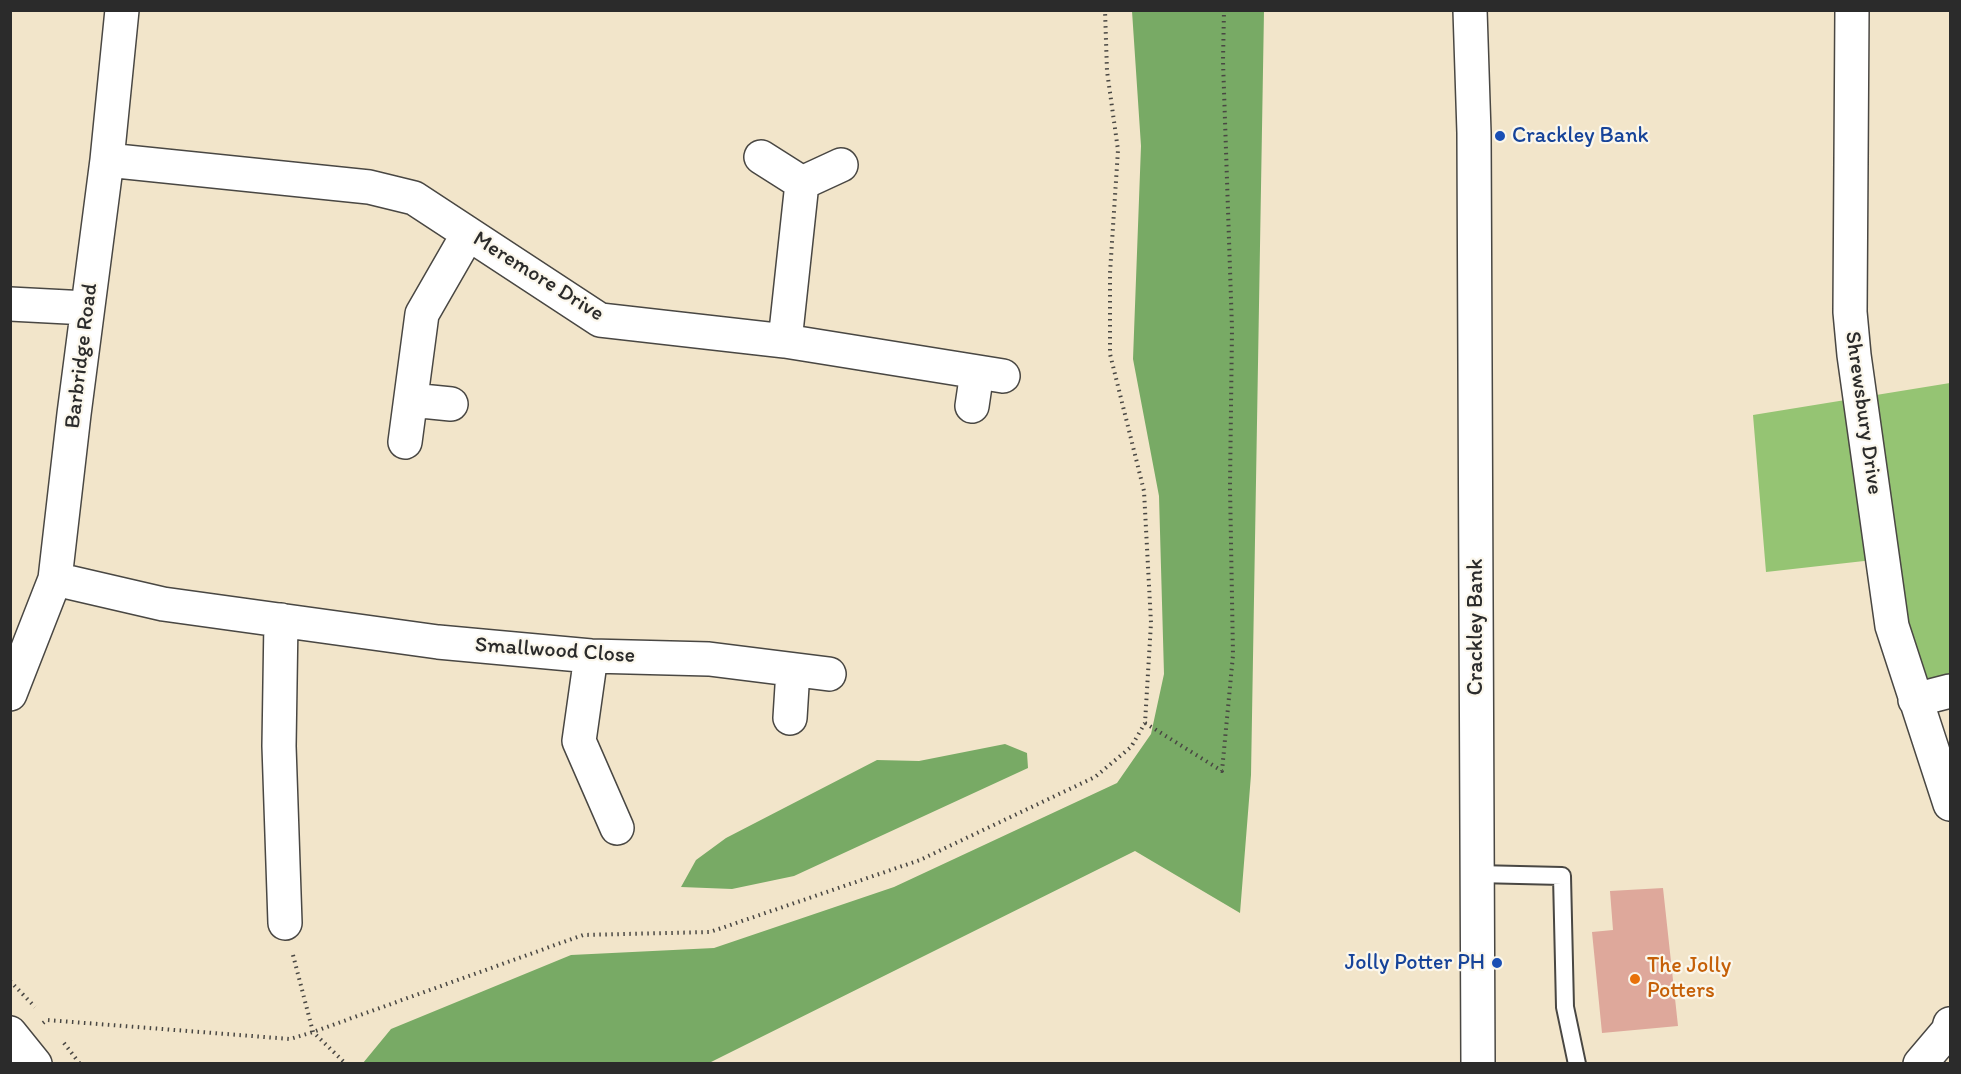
<!DOCTYPE html>
<html>
<head>
<meta charset="utf-8">
<style>
	body { margin:0 }
	#map { position:relative; width:1961px; height:1074px; overflow:hidden; background:#f2e5ca; font-family:Itim,sans-serif }
	canvas { display:block }
	.frame { position:absolute; inset:0; border:12px solid #2b2b2b; pointer-events:none }
</style>
</head>
<body>
<div id="map">
<canvas width="1961" height="1074"></canvas>
<div class="frame"></div>
</div>
<script>
const context = document.querySelector('canvas').getContext('2d');
context.lineJoin = 'round';
function fillPath(path, color) {
  context.fillStyle = color;
  context.fill(path, 'evenodd');
}
function shape(rows) {
  const path = new Path2D();
  for (const r of rows) {
    path.moveTo(r[0], r[1]);
    for (let i = 2; i < r.length; i += 2) path.lineTo(r[i], r[i + 1]);
  }
  return path;
}
function trace(path, color, width, dash) {
  context.strokeStyle = color;
  context.lineWidth = width;
  context.lineCap = dash ? 'butt' : 'round';
  context.setLineDash(dash || []);
  context.stroke(path);
}
function drawText(font, color, halo, rows, align = 'center') {
  context.font = font + ' Itim,sans-serif';
  context.lineWidth = 4.5;
  context.setLineDash([]);
  context.textBaseline = 'middle';
  context.strokeStyle = halo;
  context.fillStyle = color;
  for (const [text, x, y, turn = 0] of rows) {
    context.save();
    context.translate(x, y);
    context.rotate((+turn || 0) * Math.PI / 180);
    context.textAlign = isNaN(turn) ? turn : align;
    if (halo) context.strokeText(text, 0, 0);
    context.fillText(text, 0, 0);
    context.restore();
  }
}
const green = shape([
	[1950,383,1950,691,1915,700,1882,559,1766,572,1753,415]
]);
const forest = shape([
	[1132,11,1264,11,1251,775,1240,913,1135,851,709,1063,363,1063,391,1029,571,955,714,948,894,887,1117,783,1151,734,1164,674,1159,496,1133,359,1141,146],
	[1005,744,1027,753,1028,768,794,876,732,889,681,887,696,860,726,838,877,760,919,761]
]);
const building = shape([
	[1663,888,1678,1026,1602,1033,1592,932,1613,930,1610,891]
]);
const path = shape([
	[1145,723,1222,771,1233,655,1230,486,1232,329,1223,61,1224,10],
	[293,955,313,1032,346,1064],
	[10,981,35,1007],
	[43,1023,47,1020,290,1039,313,1032,583,935,710,932,920,860,1095,777,1131,747,1145,723,1151,623,1144,491,1110,354,1110,273,1118,150,1107,71,1105,10],
	[64,1043,80,1064]
]);
const service = shape([
	[1477,874,1562,876,1565,1007,1577,1064]
]);
const minor = shape([
	[1852,10,1850,312,1854,355,1892,626,1950,804],
	[761,157,802,183,841,165],
	[107,160,369,187,414,198,600,320,785,341,1003,376],
	[10,304,87,308],
	[785,341,802,183],
	[411,400,451,404],
	[972,406,977,372],
	[405,442,422,314,468,234],
	[55,579,163,604,438,642,591,656,709,659,829,674],
	[281,620,279,746,285,923],
	[591,656,579,741,617,828],
	[10,694,55,579,74,414,107,160,122,10],
	[1915,700,1950,691],
	[790,718,793,670],
	[1920,1064,1948,1031,1950,1024]
]);
const tertiary = shape([
	[1470,10,1474,133,1478,1064],
	[10,1033,35,1064]
]);
const markers = [
	[1500,136,6,"#1a4fb4"],
	[1497,963,6,"#1a4fb4"],
	[1635,979,6,"#e8710a"]
];
const transitNames = [
	["Crackley Bank",1512,136],
	["Jolly Potter PH",1485,963,"right"]
];
const streetNames = [
	["Meremore Drive",538,277,32],
	["Barbridge Road",82,356,-83],
	["Shrewsbury Drive",1863,413,82],
	["Crackley Bank",1476,627,-90],
	["Smallwood Close",555,651,4]
];
const foodNames = [
	["The Jolly",1647,966],
	["Potters",1647,991]
];
fillPath(green, '#95c473');
fillPath(forest, '#78aa65');
fillPath(building, '#dea89b');
trace(service, '#494743', 20);
trace(minor, '#494743', 36);
trace(tertiary, '#494743', 36);
trace(path, '#494743', 4, [1.5, 4.5]);
trace(service, '#fff', 16);
trace(minor, '#fff', 33);
trace(tertiary, '#fff', 33);
for (const [x, y, r, color] of markers) {
  const dot = new Path2D();
  dot.arc(x, y, r, 0, 2 * Math.PI);
  context.fillStyle = color;
  context.fill(dot);
  trace(dot, '#fbf7ec', 2);
}
drawText('22px', '#164399', '#fbf7ec', transitNames, 'left');
drawText('22px', '#2b2b2b', '#fbf7ec', streetNames);
drawText('22px', '#c56008', '#fbf7ec', foodNames, 'left');
</script>
</body>
</html>
